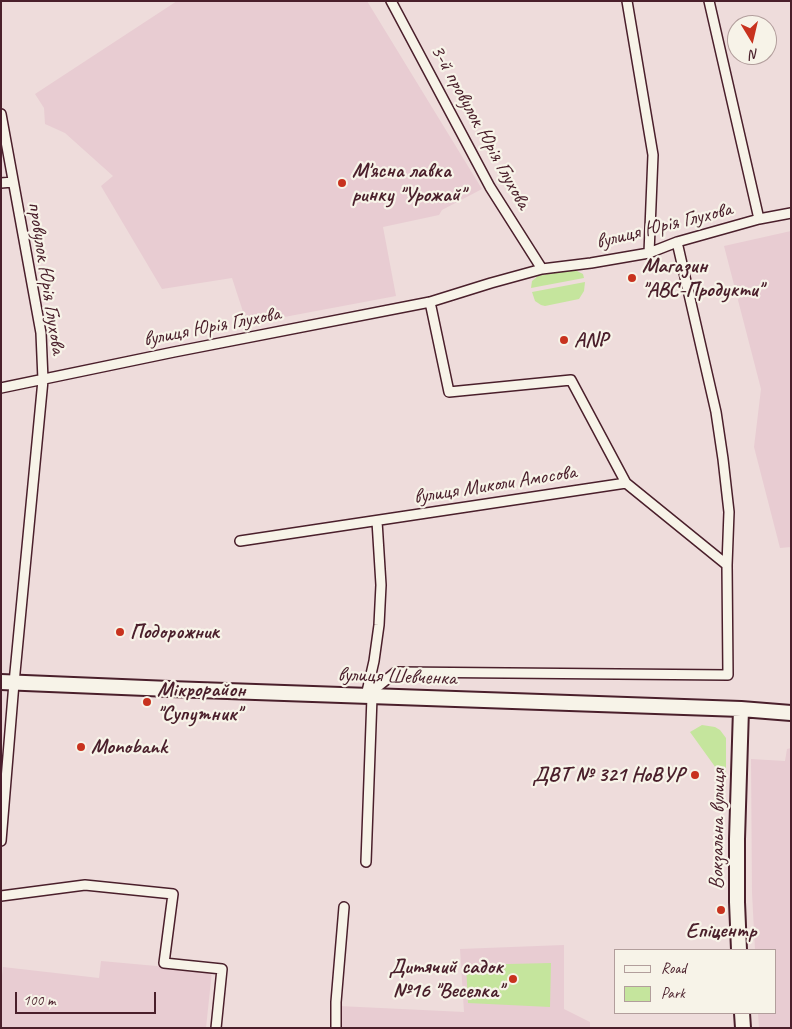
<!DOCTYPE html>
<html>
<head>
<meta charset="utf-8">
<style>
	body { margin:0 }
	#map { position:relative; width:792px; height:1029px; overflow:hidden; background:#eedcdb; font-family:Caveat,sans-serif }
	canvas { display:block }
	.frame { position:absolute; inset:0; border:2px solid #4a1f2b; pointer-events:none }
	.legend { position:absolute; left:614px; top:949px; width:162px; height:65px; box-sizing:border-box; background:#f7f3e8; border:1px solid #b29e9c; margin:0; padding:6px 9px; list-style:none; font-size:15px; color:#4a1f2b }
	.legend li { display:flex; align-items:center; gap:10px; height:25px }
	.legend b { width:25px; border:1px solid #b29e9c }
	.north { position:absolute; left:727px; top:15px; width:50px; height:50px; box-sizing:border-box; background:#f7f3e8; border:1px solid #b29e9c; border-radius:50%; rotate:171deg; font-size:14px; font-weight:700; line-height:20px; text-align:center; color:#4a1f2b }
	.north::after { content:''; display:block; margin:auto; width:18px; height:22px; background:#c8321e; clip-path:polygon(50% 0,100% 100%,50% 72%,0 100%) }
	.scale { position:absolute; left:15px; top:992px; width:141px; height:22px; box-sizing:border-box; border:2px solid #4a1f2b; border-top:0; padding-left:6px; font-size:15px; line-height:18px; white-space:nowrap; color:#4a1f2b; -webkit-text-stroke:4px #f7f3e8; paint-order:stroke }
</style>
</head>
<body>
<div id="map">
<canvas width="792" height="1029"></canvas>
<div class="frame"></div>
<ul class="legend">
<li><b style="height:6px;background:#f7f3e8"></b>Road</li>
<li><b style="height:14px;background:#c5e59d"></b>Park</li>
</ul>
<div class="north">N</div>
<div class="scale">100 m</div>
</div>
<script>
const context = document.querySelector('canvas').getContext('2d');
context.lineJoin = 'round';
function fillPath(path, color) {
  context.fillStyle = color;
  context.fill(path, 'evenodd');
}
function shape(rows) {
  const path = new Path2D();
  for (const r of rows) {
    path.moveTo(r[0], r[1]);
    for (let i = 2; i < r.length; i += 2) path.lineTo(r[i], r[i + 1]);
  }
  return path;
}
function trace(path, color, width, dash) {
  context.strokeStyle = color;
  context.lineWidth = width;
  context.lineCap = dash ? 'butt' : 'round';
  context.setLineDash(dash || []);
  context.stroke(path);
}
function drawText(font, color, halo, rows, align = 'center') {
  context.font = font + ' Caveat,sans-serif';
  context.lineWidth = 4.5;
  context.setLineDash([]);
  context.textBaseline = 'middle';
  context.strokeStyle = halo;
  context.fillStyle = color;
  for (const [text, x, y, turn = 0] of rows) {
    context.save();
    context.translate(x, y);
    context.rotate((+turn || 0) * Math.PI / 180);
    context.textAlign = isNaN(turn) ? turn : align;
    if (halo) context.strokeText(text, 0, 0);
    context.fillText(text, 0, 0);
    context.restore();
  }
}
const built = shape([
	[177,1,367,1,482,189,442,210,439,215,383,227,396,296,247,324,232,278,162,289,101,186,113,176,65,133,45,124,44,108,35,94],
	[791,231,791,547,780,548,754,447,761,389,724,246],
	[791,748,791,1028,759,1028,758,1013,776,1013,776,950,755,950,752,893,751,759,785,761,787,749],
	[564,945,564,1009,590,1022,590,1028,339,1028,339,1006,464,1012,460,949],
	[101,961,212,971,206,1028,1,1028,1,985,3,967,99,978]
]);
const green = shape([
	[573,269,583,274,584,278,531,288,532,281,538,276],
	[585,282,584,291,579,299,545,306,541,305,535,301,532,292],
	[702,725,715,727,720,730,726,738,726,782,690,732],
	[551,963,550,1007,468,1003,466,965]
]);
const street = shape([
	[391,1,490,187,542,269],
	[627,1,653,155,649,253],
	[709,1,759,219],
	[1,114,41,333,43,380,14,683,1,841],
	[1,183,13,182],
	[430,302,449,392,571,380,626,483],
	[1,388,174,352,430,302,491,283,542,269,591,263,649,253,677,242,759,219,791,213],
	[240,541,626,483,727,565],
	[366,696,396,672,728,675,727,565,729,512,723,459,716,412,677,242],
	[366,696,374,661,379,625,381,585,377,521],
	[366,862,372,697],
	[1,896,85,885,173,894,164,963,222,969,216,1028],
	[336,1028,336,1002,344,907]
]);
const secondary = shape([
	[1,682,170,689,741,709,791,713],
	[739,950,737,902,737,839,741,709],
	[742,1013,743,1028]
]);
const markers = [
	[342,183,5,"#c8321e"],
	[632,278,5,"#c8321e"],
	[564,340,5,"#c8321e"],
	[120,632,5,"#c8321e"],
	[147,702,5,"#c8321e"],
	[81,747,5,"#c8321e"],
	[695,775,5,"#c8321e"],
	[721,910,5,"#c8321e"],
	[513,979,5,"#c8321e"]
];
const streetNames = [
	["3-й провулок Юрія Глухова",480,127,61],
	["вулиця Юрія Глухова",664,226,-14],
	["провулок Юрія Глухова",46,278,81],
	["вулиця Юрія Глухова",212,327,-11],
	["вулиця Миколи Амосова",495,485,-9],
	["вулиця Шевченка",397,677,2],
	["Вокзальна вулиця",718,829,-89]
];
const poiNames = [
	["М'ясна лавка",352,171],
	["ринку \"Урожай\"",352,195],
	["Магазин",642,266],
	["\"ABC-Продукти\"",642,290],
	["ANP",574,340],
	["Подорожник",130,632],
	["Мікрорайон",157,690],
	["\"Супутник\"",157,714],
	["Monobank",91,747],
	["ДВТ № 321 НоВУР",685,775,"right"],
	["Епіцентр",721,931,"center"],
	["Дитячий садок",503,967,"right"],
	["№16 \"Веселка\"",503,991,"right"]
];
fillPath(built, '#e8ccd2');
fillPath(green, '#c5e59d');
trace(street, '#4a1f2b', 12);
trace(secondary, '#4a1f2b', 18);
trace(street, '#f7f3e8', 9);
trace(secondary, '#f7f3e8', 14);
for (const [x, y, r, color] of markers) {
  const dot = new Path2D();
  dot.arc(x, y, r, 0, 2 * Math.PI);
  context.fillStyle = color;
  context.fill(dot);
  trace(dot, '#f7f3e8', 2);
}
drawText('21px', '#4a1f2b', '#f7f3e8', streetNames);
drawText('bold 21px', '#4a1f2b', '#f7f3e8', poiNames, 'left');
</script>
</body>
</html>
